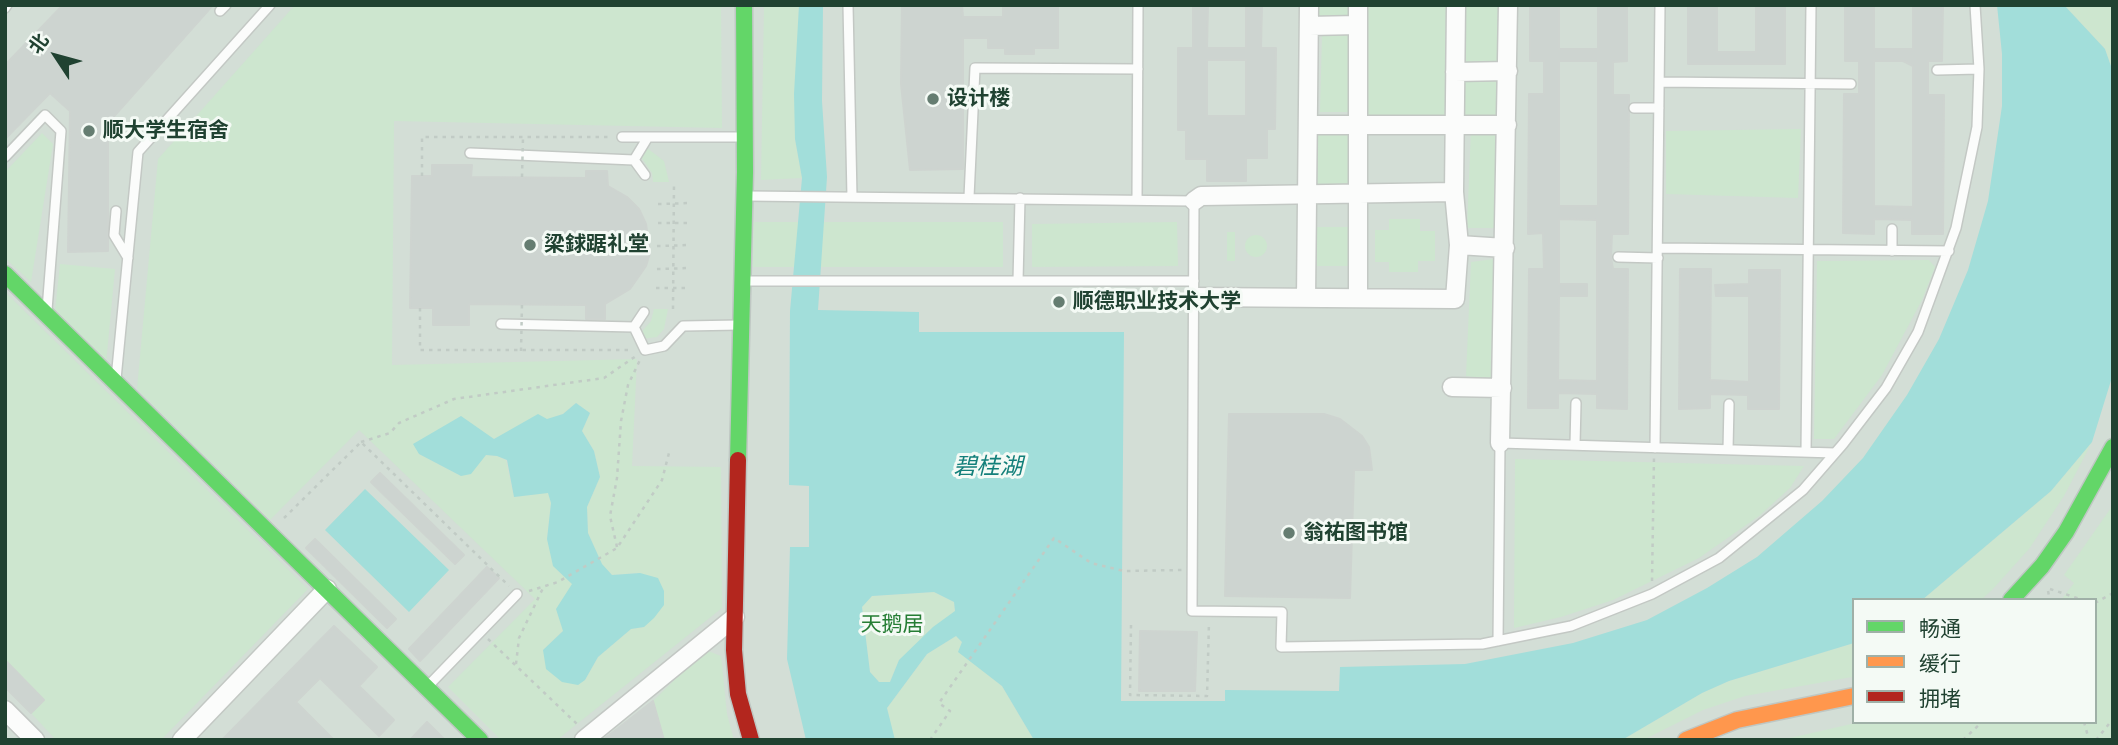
<!DOCTYPE html>
<html>
<head>
<meta charset="utf-8">
<style>
	body { margin:0 }
	#map { position:relative; width:2118px; height:745px; overflow:hidden; background:#e6ebe7; font-family:"Fira Sans Condensed","Noto Sans SC",sans-serif }
	canvas { display:block }
	.frame { position:absolute; inset:0; border:7px solid #204231; pointer-events:none }
	.legend { position:absolute; left:1852px; top:598px; width:245px; height:126px; box-sizing:border-box; background:#f4faf5; border:2px solid #9fb0a7; margin:0; padding:9px 12px; list-style:none; font-size:21px; color:#204231 }
	.legend li { display:flex; align-items:center; gap:14px; height:35px }
	.legend b { width:35px; border:2px solid #9fb0a7 }
	.north { position:absolute; left:21px; top:21px; width:70px; height:70px; -webkit-text-stroke:5px #f4faf5; paint-order:stroke; rotate:306deg; font-size:19px; font-weight:700; line-height:28px; text-align:center; color:#204231 }
	.north::after { content:''; display:block; margin:auto; width:24px; height:32px; background:#204231; clip-path:polygon(50% 0,100% 100%,50% 72%,0 100%) }
</style>
</head>
<body>
<div id="map">
<canvas width="2118" height="745"></canvas>
<div class="frame"></div>
<ul class="legend">
<li><b style="height:9px;background:#63d668"></b>畅通</li>
<li><b style="height:9px;background:#ff974d"></b>缓行</li>
<li><b style="height:9px;background:#b3261e"></b>拥堵</li>
</ul>
<div class="north">北</div>
</div>
<script>
const context = document.querySelector('canvas').getContext('2d');
context.lineJoin = 'round';
function fillPath(path, color) {
  context.fillStyle = color;
  context.fill(path, 'evenodd');
}
function shape(rows) {
  const path = new Path2D();
  for (const r of rows) {
    if (r.length === 3) {
      path.moveTo(r[0] + r[2], r[1]);
      path.arc(r[0], r[1], r[2], 0, 2 * Math.PI);
      continue;
    }
    path.moveTo(r[0], r[1]);
    for (let i = 2; i < r.length; i += 2) path.lineTo(r[i], r[i + 1]);
  }
  return path;
}
function trace(path, color, width, dash) {
  context.strokeStyle = color;
  context.lineWidth = width;
  context.lineCap = dash ? 'butt' : 'round';
  context.setLineDash(dash || []);
  context.stroke(path);
}
function drawText(font, color, halo, rows, align = 'center') {
  context.font = font + ' "Fira Sans Condensed","Noto Sans SC",sans-serif';
  context.lineWidth = 6;
  context.setLineDash([]);
  context.textBaseline = 'middle';
  context.strokeStyle = halo;
  context.fillStyle = color;
  for (const [text, x, y, turn = 0] of rows) {
    context.save();
    context.translate(x, y);
    context.rotate((+turn || 0) * Math.PI / 180);
    context.textAlign = isNaN(turn) ? turn : align;
    if (halo) context.strokeText(text, 0, 0);
    context.fillText(text, 0, 0);
    context.restore();
  }
}
const built = shape([
	[5,5,2113,5,2113,740,5,740],
	[1854,600,2095,600,2095,722,1854,722]
]);
const green = shape([
	[295,5,721,5,722,128,394,121,392,365,637,359,632,466,721,467,722,608,557,740,501,740,448,687,535,599,359,430,270,520,137,389,158,159],
	[576,403,590,413,582,431,594,451,600,477,587,507,588,533,602,565,612,575,640,573,644,627,631,629,598,657,585,680,543,650,563,631,567,594,573,584,559,572,547,539,551,503,548,492,514,497,506,460,497,456,486,455,461,476,419,454,460,416,493,439,563,414],
	[764,5,799,5,795,139,802,178,761,180],
	[1317,5,1351,5,1350,16,1316,16],
	[1364,5,1446,5,1445,116,1363,116],
	[1464,5,1498,5,1497,64,1464,63],
	[2064,5,2113,5,2113,72,2105,49],
	[1355,33,1353,112,1320,112,1322,35],
	[1463,78,1498,78,1496,116,1461,116],
	[1471,129,1501,130,1500,228,1467,228],
	[1801,129,1798,198,1666,194,1666,131],
	[1352,130,1352,185,1317,186,1318,131],
	[42,133,53,144,31,282,5,258,5,172],
	[642,148,647,148,664,161,669,182,653,182,652,173,641,157],
	[1389,219,1420,219,1420,231,1435,231,1435,261,1418,261,1418,272,1389,272,1389,262,1375,262,1375,230,1389,230],
	[754,222,1003,222,1003,267,753,267],
	[1177,222,1178,266,1032,267,1032,224],
	[1317,227,1350,227,1350,266,1317,266],
	[1227,232,1235,232,1235,261,1227,261],
	[1256,246,11],
	[1502,258,1497,380,1466,376,1471,262],
	[1929,260,1935,267,1922,300,1882,375,1834,439,1814,439,1817,261],
	[60,264,115,269,106,364,55,311],
	[5,292,308,589,161,740,56,740,31,713,44,699,5,660],
	[654,309,668,309,664,329,657,337,641,339,638,336,651,321],
	[2092,442,2064,496,2029,549,1992,590,1981,600,1922,600,2051,491],
	[1515,459,1804,466,1790,488,1759,516,1699,558,1613,600,1561,617,1514,628],
	[2113,505,2113,740,1781,740,1860,722,2095,722,2095,600,2061,600,2074,583,2064,575],
	[934,592,954,602,955,612,899,660,890,682,879,682,870,672,862,606,872,596],
	[956,636,962,642,959,652,1002,686,1034,740,893,738,887,708,927,654],
	[1854,643,1852,677,1745,696,1703,710,1643,740,1622,740,1702,693,1729,681],
	[708,651,721,656,727,714,734,740,664,740,653,701,701,654]
]);
const water = shape([
	[799,5,823,5,822,101,827,177,818,310,919,312,919,332,1124,332,1121,701,1225,701,1225,690,1339,691,1340,667,1465,664,1573,643,1647,620,1707,588,1757,557,1822,501,1863,458,1907,395,1939,339,1968,270,1988,201,2002,106,2002,54,1997,5,2064,5,2105,49,2113,72,2113,374,2092,442,2051,491,1922,600,1854,600,1854,643,1729,681,1702,693,1622,740,1034,740,1002,686,958,652,962,642,956,636,927,654,887,708,895,740,806,740,787,659,790,547,809,547,809,486,789,485,790,311,802,178,795,139,794,94],
	[934,592,954,602,955,611,933,627,899,660,890,682,879,682,870,672,862,607,872,596],
	[576,403,590,413,582,431,594,451,600,477,587,507,588,533,602,564,612,575,640,573,658,578,664,591,664,605,654,618,644,627,631,629,598,657,585,680,578,685,562,682,546,669,543,650,563,631,556,609,572,584,553,566,547,539,551,503,548,493,514,497,507,460,497,456,486,455,471,474,461,476,419,454,413,444,461,416,494,439,538,414,547,419,563,414],
	[365,489,449,570,409,612,325,530]
]);
const building = shape([
	[63,5,213,5,108,123,108,251,68,252,70,111,50,93,5,139,5,65,63,5],
	[902,5,962,5,963,17,1003,17,1003,5,1058,5,1058,48,1034,48,1034,54,1005,54,1005,48,988,48,988,38,963,38,963,169,910,170,901,84,902,5],
	[1193,5,1208,5,1207,48,1246,48,1246,5,1262,5,1261,48,1276,48,1275,129,1267,129,1267,158,1246,158,1246,181,1207,181,1207,159,1186,159,1186,130,1178,130,1178,48,1193,48,1193,5],
	[1207,60,1246,60,1246,116,1207,116,1207,60],
	[1530,5,1559,5,1559,49,1598,49,1598,5,1627,5,1627,61,1613,62,1613,95,1629,95,1628,234,1612,234,1611,258,1613,269,1628,269,1627,409,1597,408,1597,394,1558,393,1558,408,1528,408,1529,269,1544,269,1543,233,1528,234,1529,94,1544,94,1544,61,1530,61,1530,5],
	[1559,61,1598,61,1598,206,1559,206,1559,61],
	[1559,219,1597,220,1597,381,1558,380,1559,296,1587,296,1587,284,1559,284,1559,219],
	[1688,5,1717,5,1717,52,1756,52,1756,5,1785,5,1785,64,1688,64,1688,5],
	[1845,5,1874,5,1874,49,1913,49,1913,5,1943,5,1942,61,1928,61,1928,95,1944,95,1943,234,1912,234,1912,220,1874,219,1874,234,1843,233,1844,94,1859,94,1859,61,1845,61,1845,5],
	[1874,61,1903,61,1913,66,1913,207,1874,206,1874,61],
	[432,165,472,165,471,177,586,178,586,171,607,171,608,186,627,197,639,209,646,224,650,253,646,266,630,289,605,304,605,319,586,319,586,305,469,304,469,325,433,325,433,308,410,308,412,176,432,176,432,165],
	[1680,269,1711,269,1710,380,1749,382,1749,296,1716,296,1715,285,1749,284,1749,270,1780,270,1779,409,1748,409,1748,395,1710,394,1710,408,1679,409,1680,269],
	[1229,414,1324,414,1340,419,1362,436,1369,447,1372,470,1354,470,1350,598,1225,596,1229,414],
	[380,473,464,555,455,564,371,482,380,473],
	[315,539,396,619,387,628,306,548,315,539],
	[487,567,499,578,420,661,409,649,487,567],
	[334,626,377,667,359,686,394,720,379,736,320,678,296,702,334,740,222,740,334,626],
	[1140,631,1197,632,1195,691,1139,691,1140,631],
	[5,660,44,700,31,713,5,687,5,660],
	[653,701,664,740,603,740,653,701],
	[427,722,445,740,410,740,427,722]
]);
const path = shape([
	[422,176,422,137,610,137],
	[658,204,691,203],
	[658,223,691,223],
	[657,246,690,245],
	[657,269,690,268],
	[656,288,689,288],
	[420,308,420,350,630,350],
	[673,309,674,182],
	[361,442,390,433,399,423,454,399,604,378,636,356],
	[284,518,361,442,509,586],
	[617,547,610,516,617,478,621,421,628,385,640,360],
	[1652,581,1654,458],
	[2050,589,2083,600],
	[529,591,558,582,617,548,662,480,669,453],
	[2048,591,2050,600],
	[2095,603,2113,593],
	[1131,625,1130,695,1207,696,1209,622],
	[488,639,577,724],
	[516,664,519,638,544,586],
	[2084,722,2089,740],
	[930,740,950,711,939,703,1054,538,1091,563,1124,571,1182,570],
	[1963,740,1982,722],
	[2096,740,2113,719]
]);
const lane = shape([
	[848,5,852,197],
	[5,8,7,5],
	[220,11,226,5],
	[1937,70,1979,69],
	[1660,82,1851,84],
	[1634,108,1659,108],
	[622,137,743,137],
	[470,153,634,160],
	[5,157,45,115,61,131,47,310],
	[645,175,634,160,648,137],
	[747,196,1194,201,1192,611,1282,612,1281,647,1482,644,1571,626,1652,594,1719,558,1803,490,1843,444,1886,388,1918,332,1956,228,1977,127,1979,69,1975,5],
	[969,197,975,68,1138,69],
	[1137,200,1138,5],
	[116,211,114,235,128,258],
	[1659,248,1949,251],
	[1892,251,1892,229],
	[1618,257,1658,258],
	[745,281,1194,281],
	[1018,281,1020,198],
	[644,312,634,327,645,350,664,346,683,326,740,325],
	[501,324,634,327],
	[116,379,138,152,270,5],
	[1575,445,1576,403],
	[1655,448,1660,5],
	[1728,450,1729,404],
	[1806,452,1811,5],
	[1498,641,1500,443,1835,453],
	[428,686,517,594]
]);
const street = shape([
	[1358,5,1358,297],
	[1309,26,1358,25],
	[1455,72,1508,71],
	[1309,125,1507,125],
	[1194,201,1201,196,1454,192],
	[1459,245,1505,248],
	[1195,297,1455,299,1459,245,1454,192,1456,5],
	[1306,298,1309,5],
	[1452,387,1502,388],
	[1500,443,1508,5],
	[5,710,35,740],
	[182,740,327,589],
	[584,740,735,617]
]);
const fast = shape([
	[5,274,480,740],
	[738,460,745,172,744,5],
	[2011,600,2042,566,2066,532,2113,447]
]);
const slow = shape([
	[1686,740,1737,720,1854,696]
]);
const jam = shape([
	[738,460,734,650,738,694,751,740]
]);
const pathBridge = shape([
	[522,177,523,137],
	[521,351,522,304]
]);
const markers = [
	[933,99,7,"#657d71"],
	[89,131,7,"#657d71"],
	[530,245,7,"#657d71"],
	[1059,302,7,"#657d71"],
	[1289,533,7,"#657d71"]
];
const poiNames = [
	["设计楼",947,99],
	["顺大学生宿舍",103,131],
	["梁銶踞礼堂",544,245],
	["顺德职业技术大学",1073,302],
	["翁祐图书馆",1303,533]
];
const parkNames = [
	["天鹅居",892,625]
];
const waterNames = [
	["碧桂湖",988,468]
];
fillPath(built, '#d3ded6');
fillPath(green, '#cde6cf');
fillPath(water, '#a2deda');
fillPath(building, '#cdd4d0');
trace(building, '#ced4d0', 2);
trace(lane, '#c3c8c4', 12);
trace(street, '#c3c8c4', 21);
trace(fast, '#bfc7c3', 19);
trace(slow, '#bfc7c3', 19);
trace(jam, '#bfc7c3', 19);
trace(path, '#c1cbc5', 2.5, [3.5, 5]);
trace(lane, '#fbfcfb', 9);
trace(street, '#fbfcfb', 18);
trace(fast, '#63d668', 16);
trace(slow, '#ff974d', 16);
trace(jam, '#b3261e', 16);
trace(pathBridge, '#c1cbc5', 2.5, [3.5, 5]);
for (const [x, y, r, color] of markers) {
  const dot = new Path2D();
  dot.arc(x, y, r, 0, 2 * Math.PI);
  context.fillStyle = color;
  context.fill(dot);
  trace(dot, '#f4faf5', 2.5);
}
drawText('bold 21px', '#204231', '#f4faf5', poiNames, 'left');
drawText('21px', '#257d34', '#f4faf5', parkNames);
drawText('italic 23px', '#137f7a', '#f4faf5', waterNames);
</script>
</body>
</html>
